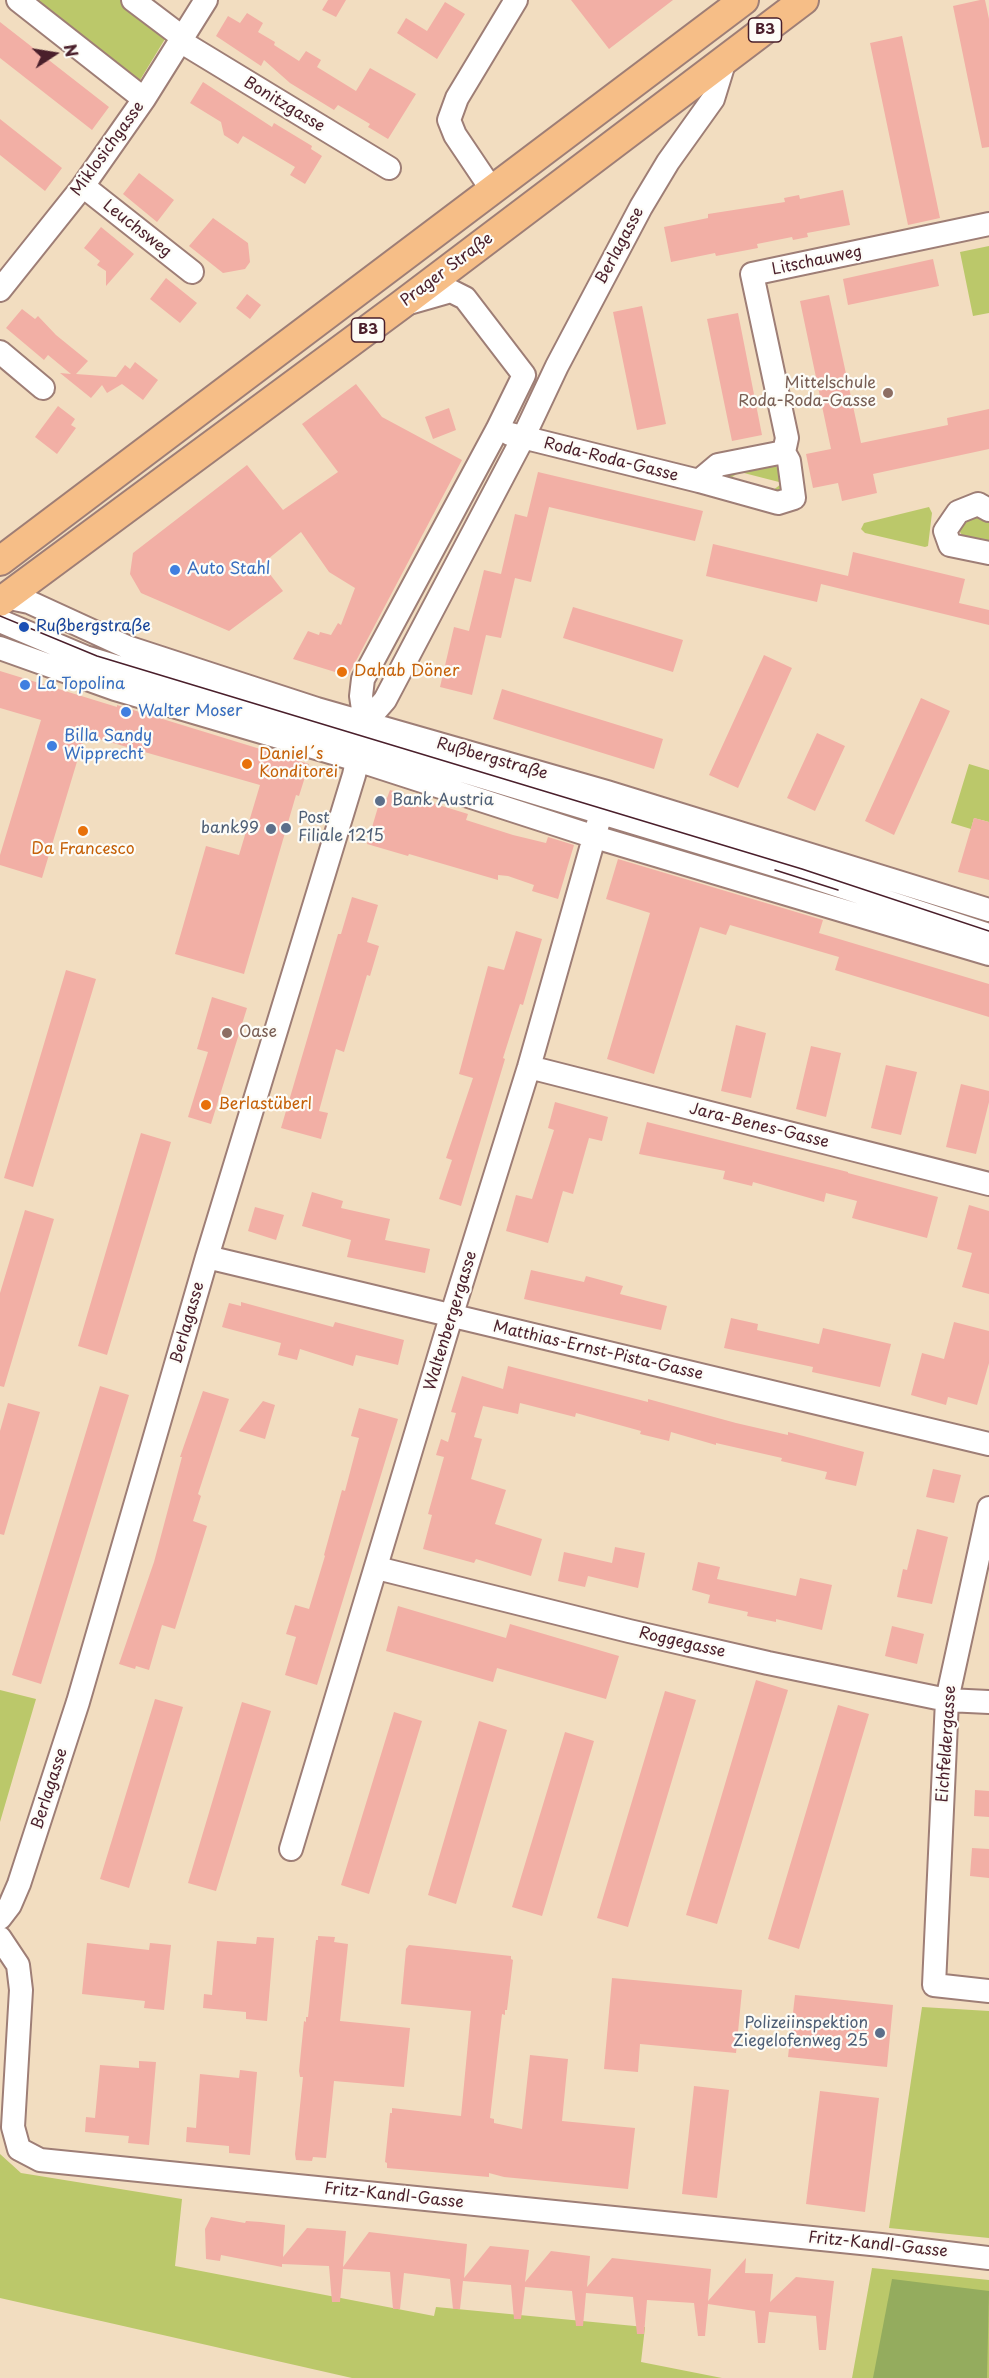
<!DOCTYPE html>
<html>
<head>
<meta charset="utf-8">
<style>
	body { margin:0 }
	#map { position:relative; width:989px; height:2378px; overflow:hidden; background:#f2ddc0; font-family:"Playpen Sans",sans-serif }
	canvas { display:block }
	.north { position:absolute; left:24px; top:24px; width:60px; height:60px; -webkit-text-stroke:4px #fdfcf7; paint-order:stroke; rotate:78deg; font-size:16px; font-weight:700; line-height:24px; text-align:center; color:#4a1f2b }
	.north::after { content:''; display:block; margin:auto; width:21px; height:27px; background:#4a1f2b; clip-path:polygon(50% 0,100% 100%,50% 72%,0 100%) }
</style>
</head>
<body>
<div id="map">
<canvas width="989" height="2378"></canvas>
<div class="north">N</div>
</div>
<script>
const context = document.querySelector('canvas').getContext('2d');
context.lineJoin = 'round';
function fillPath(path, color) {
  context.fillStyle = color;
  context.fill(path, 'evenodd');
}
function shape(rows) {
  const path = new Path2D();
  for (const r of rows) {
    path.moveTo(r[0], r[1]);
    for (let i = 2; i < r.length; i += 2) path.lineTo(r[i], r[i + 1]);
  }
  return path;
}
function trace(path, color, width, dash) {
  context.strokeStyle = color;
  context.lineWidth = width;
  context.lineCap = dash ? 'butt' : 'round';
  context.setLineDash(dash || []);
  context.stroke(path);
}
function drawText(font, color, halo, rows, align = 'center') {
  context.font = font + ' "Playpen Sans",sans-serif';
  context.lineWidth = 4.5;
  context.setLineDash([]);
  context.textBaseline = 'middle';
  context.strokeStyle = halo;
  context.fillStyle = color;
  for (const [text, x, y, turn = 0] of rows) {
    context.save();
    context.translate(x, y);
    context.rotate((+turn || 0) * Math.PI / 180);
    context.textAlign = isNaN(turn) ? turn : align;
    if (halo) context.strokeText(text, 0, 0);
    context.fillText(text, 0, 0);
    context.restore();
  }
}
const green = shape([
	[28,0,123,0,168,34,137,85],
	[989,246,989,313,973,316,960,252],
	[773,463,780,471,784,493,772,491,781,484,779,482,740,472,724,482,722,476,739,470],
	[929,507,932,513,928,546,925,547,865,533,861,529,864,523],
	[976,515,989,519,989,545,965,539,957,528,965,519],
	[969,764,989,770,989,822,974,818,971,829,951,823],
	[0,1690,36,1699,0,1822],
	[922,2007,989,2011,989,2238,889,2228],
	[0,2154,21,2173,182,2199,175,2266,434,2316,436,2307,645,2327,641,2362,722,2378,352,2378,0,2298],
	[872,2268,989,2280,989,2378,852,2378]
]);
const forest = shape([
	[892,2279,989,2291,987,2378,873,2378]
]);
const building = shape([
	[328,0,346,0,336,17,322,10],
	[571,0,673,0,609,49],
	[980,0,985,0,989,19,989,147,982,148,953,6],
	[445,2,465,14,437,59,397,33,406,18,427,31],
	[247,13,263,23,258,32,275,42,274,45,299,61,306,51,321,60,317,67,356,91,370,68,416,94,388,139,368,127,370,124,338,105,334,110,290,83,264,60,261,66,216,36,228,16,240,23],
	[0,22,109,107,92,130,0,58],
	[902,36,940,218,908,225,870,43],
	[203,82,272,127,274,123,312,146,311,149,322,156,305,184,290,175,295,167,243,136,238,144,224,135,221,122,190,103],
	[0,119,62,168,45,191,0,155],
	[139,173,174,200,157,222,123,194],
	[843,190,850,225,807,233,808,237,793,240,792,237,757,244,758,248,716,256,715,253,671,262,664,227,708,218,708,214,785,202,784,198,799,195,800,199],
	[213,218,248,243,250,262,245,269,223,273,189,246],
	[101,227,134,254,106,286,106,271,97,265,100,261,84,248],
	[933,259,939,286,848,305,843,279],
	[166,278,197,303,180,323,150,299],
	[247,294,261,305,250,319,236,308],
	[829,295,861,443,948,425,947,418,989,409,989,449,873,474,877,493,842,501,838,483,813,488,806,454,831,449,800,301],
	[642,306,666,424,637,430,613,312],
	[22,309,35,319,38,316,56,335,88,361,76,374,116,377,125,365,130,369,135,362,158,380,143,400,122,384,107,393,102,385,91,398,60,373,71,374,48,355,44,360,6,328],
	[738,313,762,435,732,441,707,319],
	[356,384,382,417,462,460,348,676,293,659,308,631,319,635,320,632,331,635,338,623,341,625,355,588,329,572,301,532,262,564,283,591,229,631,141,593,130,574,133,553,247,465,283,510,338,472,302,424],
	[58,406,75,419,71,425,76,428,57,454,35,437],
	[449,408,456,430,433,439,425,417],
	[538,472,703,511,695,541,549,507,531,582,515,578,501,638,486,635,472,695,440,687,454,627,469,631,484,570,501,574,515,514,527,517],
	[713,544,848,576,853,552,965,579,959,603,989,610,989,625,821,584,817,602,706,576],
	[573,607,683,640,673,672,563,638],
	[764,655,792,668,738,788,709,775],
	[0,671,117,707,117,705,309,764,299,796,296,795,244,974,175,954,206,846,239,855,260,785,85,735,42,878,0,865,0,855,41,720,0,708],
	[502,689,663,739,654,769,493,719],
	[921,698,950,711,894,835,865,821],
	[817,733,845,746,815,811,787,798],
	[390,790,468,814,466,820,513,835,546,843,548,837,574,845,558,899,532,891,534,885,508,876,498,875,498,880,409,854,408,856,367,844,381,797,387,798],
	[974,818,989,822,989,880,958,872],
	[618,859,823,920,819,933,989,984,989,1017,835,970,839,957,730,925,726,935,700,927,654,1074,607,1059,650,913,606,899],
	[352,897,378,905,367,942,379,946,370,976,367,975,344,1052,336,1049,319,1111,328,1113,321,1139,281,1128,338,934,341,934],
	[516,931,542,939,523,1005,520,1004,503,1058,505,1059,461,1206,439,1199,452,1160,446,1158,473,1078,459,1074,488,966,504,970],
	[66,970,96,979,33,1187,4,1178],
	[212,997,247,1008,211,1124,188,1117,208,1052,197,1049],
	[736,1025,766,1033,751,1098,721,1091],
	[811,1046,841,1053,826,1117,796,1109],
	[886,1065,917,1072,901,1135,871,1128],
	[961,1084,989,1091,989,1102,976,1154,946,1147],
	[555,1102,608,1117,602,1141,589,1138,573,1194,563,1191,548,1243,506,1231,516,1195,532,1199,554,1130,548,1128],
	[647,1122,848,1172,848,1173,938,1197,927,1238,852,1218,857,1201,826,1193,824,1202,753,1182,752,1186,723,1179,725,1171,639,1154],
	[141,1133,171,1142,107,1355,78,1346],
	[312,1192,343,1201,341,1208,390,1219,385,1240,430,1249,425,1273,347,1257,351,1240,302,1226],
	[969,1205,989,1211,989,1294,962,1287,972,1253,957,1249],
	[255,1207,284,1215,276,1240,248,1231],
	[25,1210,54,1219,4,1387,0,1386,0,1293],
	[531,1270,584,1282,586,1276,623,1286,620,1294,667,1306,661,1330,524,1299],
	[241,1302,333,1327,335,1322,404,1340,398,1365,356,1355,353,1366,300,1349,297,1360,278,1355,281,1343,222,1327,229,1303,241,1306],
	[731,1318,758,1324,757,1330,819,1344,823,1328,891,1344,880,1387,812,1372,813,1367,724,1348],
	[954,1322,989,1331,989,1363,977,1405,948,1397,946,1405,911,1395,922,1353,944,1359],
	[508,1366,648,1402,648,1399,736,1423,788,1435,788,1432,864,1452,856,1486,825,1479,827,1472,781,1461,782,1458,716,1443,716,1445,671,1432,669,1441,640,1434,641,1431,576,1413,575,1417,520,1403,518,1414,483,1406,474,1437,482,1439,471,1479,506,1490,495,1524,542,1539,531,1576,476,1559,474,1563,423,1549,432,1515,428,1514,444,1457,436,1455,441,1439,448,1442,456,1413,451,1412,462,1376,503,1389],
	[100,1386,129,1395,41,1684,12,1675],
	[203,1391,229,1399,198,1494,201,1496,193,1521,207,1526,175,1629,162,1625,149,1670,136,1666,135,1669,119,1664,154,1562,182,1457,180,1457],
	[263,1401,275,1405,265,1439,239,1431],
	[8,1403,40,1412,4,1535,0,1534,0,1431],
	[359,1408,398,1419,317,1685,285,1675,296,1637,286,1634,295,1605,309,1609,325,1556,324,1555,342,1490,345,1491,359,1438,351,1436],
	[933,1469,961,1475,954,1503,926,1497],
	[917,1529,948,1537,932,1604,897,1597,903,1569,907,1570],
	[615,1547,645,1553,638,1588,588,1576,585,1587,558,1581,564,1552,612,1563],
	[698,1562,720,1567,717,1579,796,1596,800,1578,832,1585,822,1630,776,1619,776,1622,747,1616,748,1612,708,1603,710,1595,692,1590],
	[398,1606,506,1638,510,1624,619,1656,606,1699,497,1668,493,1682,386,1651],
	[892,1626,924,1634,917,1664,885,1656],
	[756,1680,788,1690,717,1924,686,1915],
	[665,1691,696,1700,628,1927,597,1918],
	[155,1699,183,1707,129,1888,100,1879],
	[242,1702,271,1711,216,1891,188,1883],
	[838,1705,869,1714,799,1949,768,1939],
	[394,1712,422,1721,369,1894,341,1885],
	[479,1721,507,1730,456,1904,428,1895],
	[565,1732,594,1741,542,1916,512,1907],
	[975,1790,989,1791,989,1817,974,1816],
	[972,1848,989,1849,989,1878,970,1876],
	[318,1936,335,1937,334,1942,348,1944,340,2021,410,2028,404,2087,334,2081,326,2158,313,2157,312,2161,296,2160,295,2154,303,2077,300,2077,299,2071,304,2021,306,2022,306,2017,308,2017,316,1940,318,1940],
	[257,1937,274,1938,267,2021,246,2019,246,2012,203,2008,204,1994,212,1995,217,1941,256,1944],
	[87,1943,149,1950,150,1943,171,1945,164,2010,144,2008,145,2001,82,1994],
	[409,1945,511,1956,511,1959,513,1960,507,2010,505,2010,505,2015,502,2014,490,2118,494,2119,494,2123,522,2129,530,2055,568,2059,562,2121,635,2128,628,2189,504,2177,489,2173,489,2177,387,2168,387,2163,385,2162,390,2113,392,2113,392,2108,461,2116,471,2011,401,2004,406,1949],
	[612,1978,742,1990,736,2053,640,2044,638,2072,604,2069],
	[795,1995,893,2005,887,2067,788,2057],
	[139,2061,156,2062,149,2145,128,2143,129,2136,85,2132,86,2117,95,2118,100,2065,139,2068],
	[240,2070,257,2072,250,2155,229,2153,229,2146,186,2142,187,2127,196,2128,200,2074,239,2078],
	[694,2086,729,2090,717,2198,682,2194],
	[820,2091,879,2098,865,2212,806,2204],
	[211,2217,245,2223,246,2221,261,2222,285,2225,283,2257,307,2228,346,2231,343,2267,369,2232,467,2244,464,2278,490,2246,529,2250,525,2282,551,2251,590,2256,587,2287,612,2258,711,2269,708,2301,746,2258,745,2273,773,2274,770,2302,796,2277,834,2281,826,2350,819,2350,816,2316,769,2312,765,2343,758,2343,755,2311,708,2304,705,2336,698,2336,694,2303,647,2300,644,2334,637,2334,633,2297,586,2293,583,2326,576,2326,572,2291,525,2287,521,2319,514,2319,511,2285,463,2281,460,2309,453,2309,450,2279,404,2273,400,2309,393,2309,390,2272,343,2269,340,2302,332,2302,329,2266,282,2264,282,2267,221,2255,220,2261,206,2259,205,2229]
]);
const minor = shape([
	[18,0,144,99],
	[133,0,182,37],
	[180,41,389,168],
	[83,186,192,272],
	[492,190,455,135,449,120,457,98,516,0],
	[0,290,83,186,144,99,206,0],
	[0,352,43,388],
	[510,434,699,481],
	[784,452,787,438,752,274,989,224],
	[784,452,789,461,794,498,778,503,699,481,718,465,784,452],
	[989,510,978,504,958,512,945,531,950,545,989,553],
	[0,596,29,602,127,647,317,709,607,792,989,910],
	[0,621,85,657,797,872,989,935],
	[0,648,115,689,357,760,595,837,989,954],
	[365,723,385,700,523,438,557,366,641,207,668,162,713,99,725,60],
	[529,1067,989,1184],
	[207,1257,989,1444],
	[989,1508,947,1700,934,1985,989,1991],
	[377,1568,629,1631,768,1663,947,1700,989,1702],
	[291,1849,451,1317,529,1067,607,792],
	[0,1918,10,1905,19,1884,78,1702,207,1257,354,775,365,723,361,696,363,679,497,430,524,375,465,298,451,291,409,303],
	[0,1938,18,1965,21,1990,13,2127,19,2149,40,2160,881,2245,989,2258]
]);
const major = shape([
	[0,561,744,0],
	[0,602,401,305,804,0]
]);
const tram = shape([
	[0,616,97,656,802,869,989,931],
	[775,870,838,890]
]);
const markers = [
	[888,393,6,"#8d6e63"],
	[175,570,6,"#3f7fe0"],
	[24,627,6,"#1a4fb4"],
	[342,672,6,"#e8710a"],
	[25,685,6,"#3f7fe0"],
	[126,712,6,"#3f7fe0"],
	[52,746,6,"#3f7fe0"],
	[247,764,6,"#e8710a"],
	[380,801,6,"#5c6f8a"],
	[286,828,6,"#5c6f8a"],
	[271,829,6,"#5c6f8a"],
	[83,831,6,"#e8710a"],
	[227,1033,6,"#8d6e63"],
	[206,1105,6,"#e8710a"],
	[880,2033,6,"#5c6f8a"]
];
const shields = [
	[765,30,33],
	[368,330,33]
];
const shieldNames = [
	["B3",765,30],
	["B3",368,330]
];
const streetNames = [
	["Bonitzgasse",284,105,31],
	["Miklosichgasse",108,149,-54],
	["Leuchsweg",137,229,38],
	["Berlagasse",620,246,-62],
	["Litschauweg",817,261,-12],
	["Prager Straße",447,270,-37],
	["Roda-Roda-Gasse",611,460,14],
	["Rußbergstraße",492,759,16],
	["Jara-Benes-Gasse",759,1126,14],
	["Waltenbergergasse",451,1321,-73],
	["Berlagasse",188,1323,-74],
	["Matthias-Ernst-Pista-Gasse",598,1351,13],
	["Roggegasse",682,1643,13],
	["Eichfeldergasse",947,1744,-86],
	["Berlagasse",50,1789,-72],
	["Fritz-Kandl-Gasse",394,2196,6],
	["Fritz-Kandl-Gasse",878,2245,6]
];
const educationNames = [
	["Mittelschule",876,384],
	["Roda-Roda-Gasse",876,402],
	["Oase",239,1033,"left"]
];
const shopNames = [
	["Auto Stahl",187,570],
	["La Topolina",37,685],
	["Walter Moser",138,712],
	["Billa Sandy",64,737],
	["Wipprecht",64,755]
];
const transitNames = [
	["Rußbergstraße",36,627]
];
const foodNames = [
	["Dahab Döner",354,672],
	["Daniel´s",259,755],
	["Konditorei",259,773],
	["Da Francesco",83,850,"center"],
	["Berlastüberl",218,1105]
];
const serviceNames = [
	["Bank Austria",392,801],
	["Post",298,819],
	["Filiale 1215",298,837],
	["bank99",259,829,"right"],
	["Polizeiinspektion",868,2024,"right"],
	["Ziegelofenweg 25",868,2042,"right"]
];
fillPath(green, '#bbc86a');
fillPath(forest, '#94ac5e');
fillPath(building, '#f2afa5');
trace(minor, '#9e7e76', 26);
trace(major, '#9e7e76', 32);
trace(minor, '#fff', 22);
trace(major, '#f6be87', 28);
trace(tram, '#4a1f2b', 1.5);
for (const [x, y, r, color] of markers) {
  const dot = new Path2D();
  dot.arc(x, y, r, 0, 2 * Math.PI);
  context.fillStyle = color;
  context.fill(dot);
  trace(dot, '#fdfcf7', 2);
}
for (const [x, y, w] of shields) {
  const box = new Path2D();
  box.roundRect(x - w / 2, y - 12, w, 24, 4.5);
  context.fillStyle = '#fdfcf7';
  context.fill(box);
  trace(box, '#4a1f2b', 1.5);
}
drawText('bold 15px', '#4a1f2b', null, shieldNames);
drawText('16px', '#4a1f2b', '#fdfcf7', streetNames);
drawText('16px', '#785e54', '#fdfcf7', educationNames, 'right');
drawText('16px', '#366cbe', '#fdfcf7', shopNames, 'left');
drawText('16px', '#164399', '#fdfcf7', transitNames, 'left');
drawText('16px', '#c56008', '#fdfcf7', foodNames, 'left');
drawText('16px', '#4e5e75', '#fdfcf7', serviceNames, 'left');
</script>
</body>
</html>
